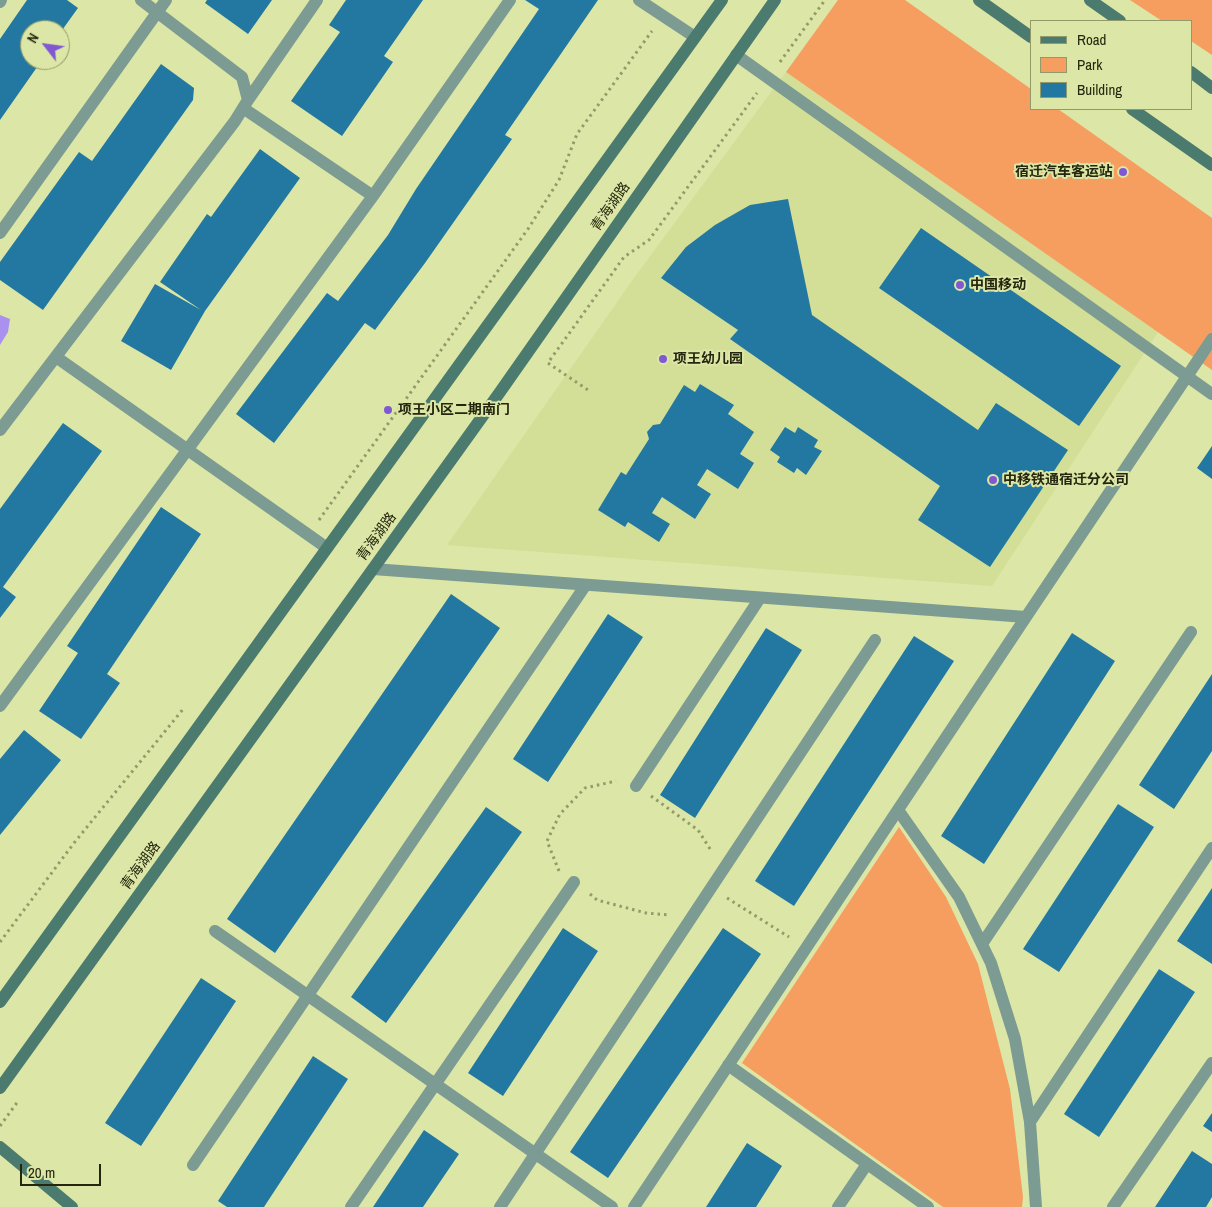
<!DOCTYPE html>
<html>
<head>
<meta charset="utf-8">
<style>
	body { margin:0 }
	#map { position:relative; width:1212px; height:1207px; overflow:hidden; background:#dce6a6; font-family:"Archivo Narrow",sans-serif }
	canvas { display:block }
	.legend { position:absolute; left:1030px; top:20px; width:162px; height:90px; box-sizing:border-box; background:#dce6a6; border:1px solid #929a69; margin:0; padding:6px 9px; list-style:none; font-size:15px; color:#24270e }
	.legend li { display:flex; align-items:center; gap:10px; height:25px }
	.legend b { width:25px; border:1px solid #929a69 }
	.north { position:absolute; left:20px; top:20px; width:50px; height:50px; box-sizing:border-box; background:#dce6a6; border:1px solid #929a69; border-radius:50%; rotate:300deg; font-size:14px; font-weight:700; line-height:20px; text-align:center; color:#24270e }
	.north::after { content:''; display:block; margin:auto; width:18px; height:22px; background:#8058d2; clip-path:polygon(50% 0,100% 100%,50% 72%,0 100%) }
	.scale { position:absolute; left:20px; top:1164px; width:81px; height:22px; box-sizing:border-box; border:2px solid #24270e; border-top:0; padding-left:6px; font-size:15px; line-height:18px; white-space:nowrap; color:#24270e; -webkit-text-stroke:4px #dce6a6; paint-order:stroke }
</style>
</head>
<body>
<div id="map">
<canvas width="1212" height="1207"></canvas>
<ul class="legend">
<li><b style="height:6px;background:#4b7b6e"></b>Road</li>
<li><b style="height:14px;background:#f59e60"></b>Park</li>
<li><b style="height:14px;background:#2378a2"></b>Building</li>
</ul>
<div class="north">N</div>
<div class="scale">20 m</div>
</div>
<script>
const context = document.querySelector('canvas').getContext('2d');
context.lineJoin = 'round';
function fillPath(path, color) {
  context.fillStyle = color;
  context.fill(path, 'evenodd');
}
function shape(rows) {
  const path = new Path2D();
  for (const r of rows) {
    path.moveTo(r[0], r[1]);
    for (let i = 2; i < r.length; i += 2) path.lineTo(r[i], r[i + 1]);
  }
  return path;
}
function trace(path, color, width, dash) {
  context.strokeStyle = color;
  context.lineWidth = width;
  context.lineCap = dash ? 'butt' : 'round';
  context.setLineDash(dash || []);
  context.stroke(path);
}
function drawText(font, color, halo, rows, align = 'center') {
  context.font = font + ' "Archivo Narrow","Noto Sans SC",sans-serif';
  context.lineWidth = 4;
  context.setLineDash([]);
  context.textBaseline = 'middle';
  context.strokeStyle = halo;
  context.fillStyle = color;
  for (const [text, x, y, turn = 0] of rows) {
    context.save();
    context.translate(x, y);
    context.rotate((+turn || 0) * Math.PI / 180);
    context.textAlign = isNaN(turn) ? turn : align;
    if (halo) context.strokeText(text, 0, 0);
    context.fillText(text, 0, 0);
    context.restore();
  }
}
const built = shape([
	[786,72,1158,332,992,586,447,545,634,278]
]);
const green = shape([
	[838,0,905,0,1031,89,1031,109,1058,109,1212,218,1212,370,786,72],
	[1130,0,1212,0,1212,55,1191,41,1191,21,1162,21],
	[899,827,946,897,978,964,1010,1089,1023,1197,1022,1207,943,1207,742,1063]
]);
const water = shape([
	[0,315,10,319,8,332,0,345]
]);
const building = shape([
	[27,0,67,0,78,8,60,33,60,30,30,30,30,60,42,60,0,120,0,39],
	[207,0,272,0,248,34,205,3],
	[346,0,423,0,384,56,393,62,342,136,291,101,340,32,329,25],
	[525,0,598,0,505,135,512,139,425,263,375,330,365,323,274,443,236,414,327,293,338,301,388,235,416,189,539,9],
	[161,64,194,88,193,100,43,310,0,280,0,262,79,152,92,161],
	[260,149,300,178,205,311,171,370,121,341,155,284,201,310,160,282,207,214,211,217],
	[788,199,812,315,978,430,996,403,1068,450,990,567,918,520,940,486,730,339,738,330,661,278,686,247,715,225,750,205],
	[921,228,1121,366,1079,426,879,288],
	[700,384,734,405,728,414,754,432,740,454,754,463,738,489,707,469,697,485,711,494,695,519,662,497,652,513,670,524,659,542,628,522,625,527,598,510,621,472,626,475,649,439,647,432,653,425,660,424,684,385,695,392],
	[63,423,102,451,3,587,16,597,0,618,0,509],
	[785,427,795,433,798,427,818,440,814,447,822,451,806,475,797,468,794,473,777,462,780,457,770,450],
	[1212,446,1212,479,1197,468],
	[161,507,201,534,107,674,120,683,81,739,39,711,78,653,67,646],
	[451,594,500,628,275,953,227,919],
	[608,614,643,637,548,782,513,759],
	[766,628,802,650,695,818,660,795],
	[1072,633,1115,661,984,864,941,836],
	[914,636,954,661,794,906,755,881],
	[1212,674,1212,751,1174,809,1139,785],
	[24,730,61,760,0,835,0,759],
	[1118,804,1154,827,1059,972,1023,949],
	[486,807,522,832,386,1023,351,997],
	[1212,888,1212,964,1177,941],
	[563,928,598,951,503,1096,468,1073],
	[723,928,761,954,608,1178,570,1152],
	[1159,969,1195,992,1099,1137,1064,1114],
	[201,978,236,1001,141,1146,105,1123],
	[313,1056,348,1079,264,1207,227,1207,218,1201],
	[1212,1113,1212,1132,1203,1126],
	[424,1130,459,1154,423,1207,373,1207],
	[747,1143,782,1166,756,1207,706,1207],
	[1192,1151,1212,1164,1212,1197,1206,1207,1155,1207]
]);
const path = shape([
	[780,62,825,0],
	[550,360,624,257,649,240,757,93],
	[548,363,588,390],
	[319,520,528,229,559,180,577,134,652,31],
	[651,796,698,830,712,852],
	[559,871,547,841,560,814,585,788,616,781],
	[590,894,597,900,646,913,670,915],
	[727,898,789,937],
	[0,942,74,843,184,708],
	[0,1126,19,1100]
]);
const lane = shape([
	[639,0,695,37],
	[0,2,1,0],
	[248,100,317,0],
	[243,108,373,196],
	[0,233,166,0],
	[56,357,327,548],
	[0,430,235,121,248,100,242,77,141,0],
	[373,569,1026,617,1212,339],
	[0,706,373,196,510,0],
	[636,786,760,598],
	[898,810,959,897,991,963,1015,1039,1030,1122,1036,1207],
	[215,931,612,1207],
	[982,944,1191,632],
	[728,1065,928,1207],
	[1030,1122,1212,848],
	[193,1165,585,586],
	[351,1207,574,882],
	[500,1207,875,640],
	[634,1207,1026,617],
	[838,1207,867,1164],
	[1113,1207,1212,1063]
]);
const street = shape([
	[736,55,1212,394]
]);
const secondary = shape([
	[979,0,1031,37],
	[1090,0,1120,21],
	[1191,72,1212,88],
	[1132,109,1212,165],
	[0,1002,722,0],
	[0,1088,500,392,775,0],
	[0,1147,72,1207]
]);
const markers = [
	[1123,172,5,"#8058d2"],
	[960,285,5,"#8058d2"],
	[663,359,5,"#8058d2"],
	[388,410,5,"#8058d2"],
	[993,480,5,"#8058d2"]
];
const poiNames = [
	["宿迁汽车客运站",1113,172,"right"],
	["中国移动",970,285],
	["项王幼儿园",673,359],
	["项王小区二期南门",398,410],
	["中移铁通宿迁分公司",1003,480]
];
const streetNames = [
	["青海湖路",611,207,-55],
	["青海湖路",377,537,-54],
	["青海湖路",141,866,-54]
];
fillPath(built, '#d3de96');
fillPath(green, '#f59e60');
fillPath(water, '#aa91ef');
fillPath(building, '#2378a2');
trace(path, '#939b6a', 3, [2.5, 4]);
trace(lane, '#7c9b92', 12);
trace(street, '#7c9b92', 12);
trace(secondary, '#4b7b6e', 12);
for (const [x, y, r, color] of markers) {
  const dot = new Path2D();
  dot.arc(x, y, r, 0, 2 * Math.PI);
  context.fillStyle = color;
  context.fill(dot);
  trace(dot, '#dce6a6', 2);
}
drawText('bold 14px', '#24270e', '#dce6a6', poiNames, 'left');
drawText('14px', '#24270e', '#dce6a6', streetNames);
</script>
</body>
</html>
